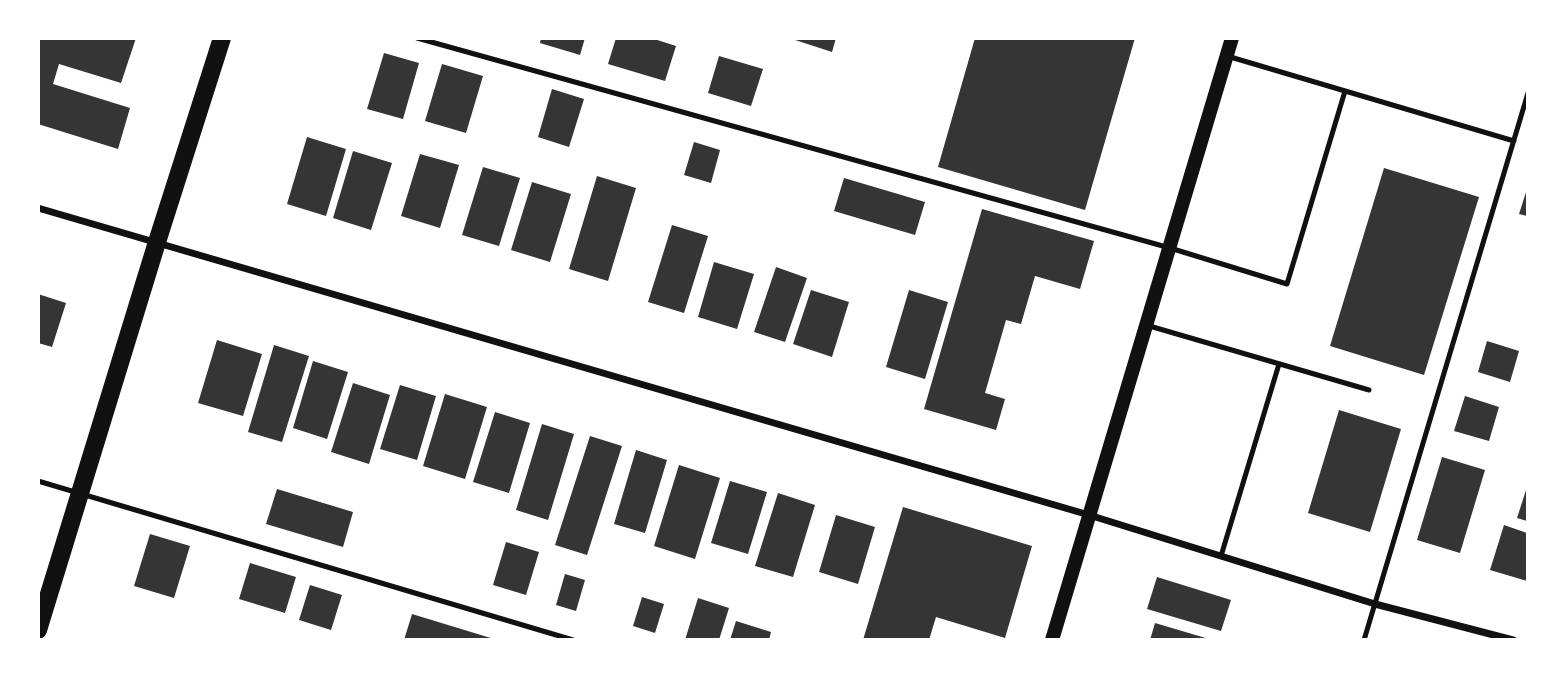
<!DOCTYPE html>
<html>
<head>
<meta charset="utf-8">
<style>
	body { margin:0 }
	#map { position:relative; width:1566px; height:678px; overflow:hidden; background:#fff; font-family:Jost,sans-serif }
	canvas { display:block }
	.frame { position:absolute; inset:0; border:40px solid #fff; pointer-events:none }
</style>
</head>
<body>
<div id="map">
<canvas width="1566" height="678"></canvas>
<div class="frame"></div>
</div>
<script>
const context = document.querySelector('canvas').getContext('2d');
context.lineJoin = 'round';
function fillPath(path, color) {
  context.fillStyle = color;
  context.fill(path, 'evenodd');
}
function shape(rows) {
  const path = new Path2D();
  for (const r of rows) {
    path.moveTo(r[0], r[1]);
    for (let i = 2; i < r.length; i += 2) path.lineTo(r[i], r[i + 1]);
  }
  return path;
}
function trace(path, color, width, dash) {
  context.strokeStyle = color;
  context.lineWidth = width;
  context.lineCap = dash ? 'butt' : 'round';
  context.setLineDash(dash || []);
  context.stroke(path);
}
const building = shape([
	[38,38,136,38,121,83,59,64,53,84,130,108,118,149,38,124],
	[541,38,585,38,580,55,540,43],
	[616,38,651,38,676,46,665,81,608,64],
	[789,38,836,38,832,52],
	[975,38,1135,38,1085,210,938,167],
	[384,53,419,63,403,119,367,109],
	[719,56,763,69,751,106,708,93],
	[442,64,483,76,466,133,425,121],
	[552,89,584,99,569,147,538,137],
	[307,137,346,149,326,216,287,204],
	[694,142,720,150,711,183,684,175],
	[353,151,392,163,371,230,333,218],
	[420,154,459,165,440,228,401,216],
	[483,167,520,178,499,246,462,235],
	[1384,168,1479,197,1424,375,1330,346],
	[597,176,636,188,608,281,569,269],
	[844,178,925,202,915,235,834,211],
	[532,182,571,194,550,262,511,250],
	[1527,189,1527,216,1519,214],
	[982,209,1094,241,1080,289,1035,276,1021,324,1006,320,985,393,1005,399,996,430,924,409],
	[672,225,708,236,684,313,648,302],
	[714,262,754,274,737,329,698,317],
	[776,267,807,278,785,342,754,332],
	[811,290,849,302,832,357,793,344],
	[909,290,948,302,925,379,886,367],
	[38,294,66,303,52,347,38,343],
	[217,340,262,354,243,416,198,403],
	[1487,341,1519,351,1510,382,1478,372],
	[274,345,309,356,282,442,248,432],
	[313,361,348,372,327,439,293,428],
	[353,383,390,395,369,464,331,452],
	[400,385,436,396,417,460,380,449],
	[445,394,487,407,465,479,423,466],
	[1465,396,1499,407,1489,441,1454,431],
	[1339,410,1401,429,1370,532,1308,513],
	[495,412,530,423,509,493,473,482],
	[542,424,574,434,548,520,516,510],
	[590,436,622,446,587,555,555,545],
	[636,450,667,460,645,533,614,524],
	[1442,457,1485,470,1460,553,1417,540],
	[679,465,720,478,695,559,654,546],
	[730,481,767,492,748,554,711,543],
	[1527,487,1527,521,1517,518],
	[277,489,353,512,343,547,266,524],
	[778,493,815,505,793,577,755,566],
	[903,507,1032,546,1005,638,936,617,929,640,863,640],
	[836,515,875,527,858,584,819,572],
	[1504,525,1527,533,1527,581,1490,570],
	[150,534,190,546,174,598,134,586],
	[506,542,539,552,526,595,493,585],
	[250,563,296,577,285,613,239,599],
	[565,574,585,580,576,611,556,605],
	[1157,577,1231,600,1221,631,1147,609],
	[310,585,342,595,331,630,299,620],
	[642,597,664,604,655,633,633,626],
	[698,598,729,608,719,640,685,640],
	[412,614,494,639,494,640,404,640],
	[736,621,771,632,769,640,730,640],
	[1155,623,1209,639,1209,640,1150,640]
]);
const service = shape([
	[417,38,1170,248,1287,284,1345,91],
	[1227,56,1514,141],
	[1146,325,1369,390],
	[38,481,573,640],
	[1221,556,1279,364],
	[1364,640,1528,93]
]);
const minor = shape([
	[38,208,1089,515,1375,604,1513,640]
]);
const secondary = shape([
	[1052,640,1232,38]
]);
const primary = shape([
	[38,630,157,242,222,38]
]);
fillPath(building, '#353535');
trace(service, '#111', 5);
trace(minor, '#111', 7);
trace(secondary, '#111', 14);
trace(primary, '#111', 18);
</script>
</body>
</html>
